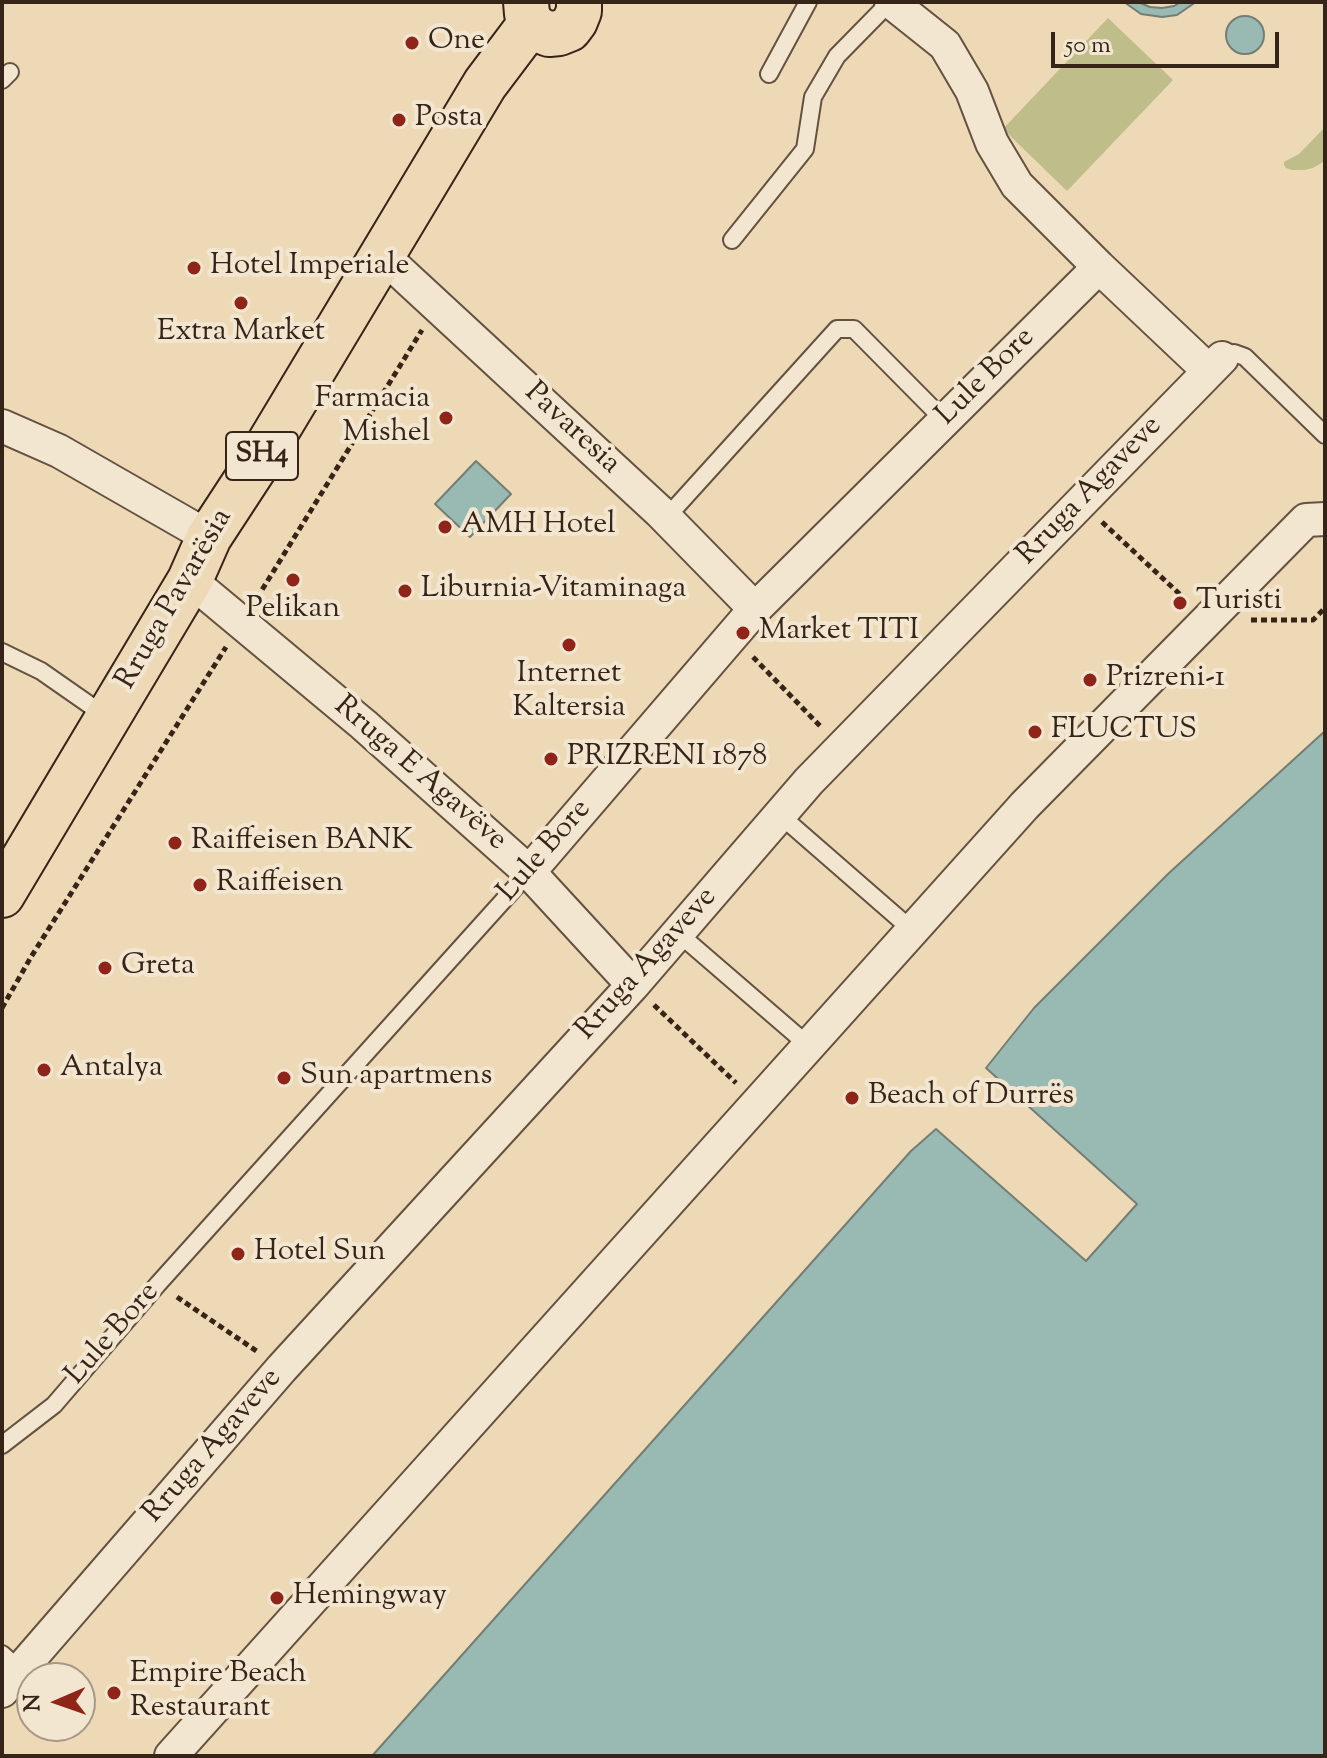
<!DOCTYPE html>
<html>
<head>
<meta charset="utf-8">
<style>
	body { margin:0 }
	#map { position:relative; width:1327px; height:1758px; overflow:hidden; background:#edd9b6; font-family:"Sorts Mill Goudy",serif }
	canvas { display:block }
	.frame { position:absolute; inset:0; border:4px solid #372419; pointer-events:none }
	.north { position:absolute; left:16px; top:1662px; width:80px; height:80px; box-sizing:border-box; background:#f3e6d0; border:2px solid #a89887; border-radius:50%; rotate:268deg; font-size:22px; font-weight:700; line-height:32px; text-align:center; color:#372419 }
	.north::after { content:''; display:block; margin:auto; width:28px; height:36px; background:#8f2418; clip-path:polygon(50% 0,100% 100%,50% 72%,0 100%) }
	.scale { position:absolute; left:1051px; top:32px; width:228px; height:36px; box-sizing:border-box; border:4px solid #372419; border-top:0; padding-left:10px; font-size:24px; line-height:28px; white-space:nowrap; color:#372419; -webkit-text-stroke:6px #f3e6d0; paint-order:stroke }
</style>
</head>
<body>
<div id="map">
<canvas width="1327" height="1758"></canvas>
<div class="frame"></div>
<div class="north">N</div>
<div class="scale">50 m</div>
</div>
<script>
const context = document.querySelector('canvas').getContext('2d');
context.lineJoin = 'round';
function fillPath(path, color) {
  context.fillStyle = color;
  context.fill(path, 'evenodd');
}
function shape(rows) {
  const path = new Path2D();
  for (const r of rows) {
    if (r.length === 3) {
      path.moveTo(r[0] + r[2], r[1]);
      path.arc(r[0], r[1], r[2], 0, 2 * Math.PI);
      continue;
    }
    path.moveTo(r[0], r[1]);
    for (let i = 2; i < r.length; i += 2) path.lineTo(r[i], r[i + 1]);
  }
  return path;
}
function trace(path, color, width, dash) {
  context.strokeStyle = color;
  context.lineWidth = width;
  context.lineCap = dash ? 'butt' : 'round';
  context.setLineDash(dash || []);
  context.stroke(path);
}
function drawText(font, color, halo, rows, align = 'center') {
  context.font = font + ' "Sorts Mill Goudy",serif';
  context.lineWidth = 8;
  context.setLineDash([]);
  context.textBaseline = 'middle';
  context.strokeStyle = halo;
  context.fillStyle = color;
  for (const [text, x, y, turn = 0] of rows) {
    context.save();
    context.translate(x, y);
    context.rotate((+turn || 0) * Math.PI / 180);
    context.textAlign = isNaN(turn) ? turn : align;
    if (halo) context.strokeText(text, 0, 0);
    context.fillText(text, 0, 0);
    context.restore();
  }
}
const green = shape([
	[1108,18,1173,80,1067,191,1003,129],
	[1325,127,1325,161,1313,168,1305,170,1292,170,1286,168,1284,165,1284,162,1299,154]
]);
const water = shape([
	[1124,2,1138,2,1150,7,1162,8,1174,6,1181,2,1196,2,1177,15,1162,17,1141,14,1124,2],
	[1245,35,19],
	[476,461,511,494,470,537,435,504,476,461],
	[1325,731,1325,1756,372,1756,911,1151,936,1129,1086,1261,1137,1204,986,1068,1034,1008,1169,873,1325,731]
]);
const path = shape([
	[1102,522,1185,599],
	[257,598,422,330],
	[1251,620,1313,620,1325,608],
	[753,657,821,727],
	[654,1005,736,1083],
	[2,1008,31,957,226,647],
	[177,1297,258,1352]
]);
const lane = shape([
	[769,74,808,2],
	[2,80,10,72],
	[732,240,805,149,813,97,837,56,890,2],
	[1222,358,1234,353,1245,357,1325,435],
	[666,518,837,329,854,329,944,420],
	[2,652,41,671,107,717],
	[780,815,912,930],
	[678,933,809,1046],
	[2,1445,54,1405,158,1284,529,872],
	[2,1654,21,1671]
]);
const street = shape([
	[891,2,945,45,972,91,992,143,1017,185,1099,267,1209,371],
	[382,255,660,512,755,609],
	[2,426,59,451,209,537],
	[190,580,364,725,529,872,633,985],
	[529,872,755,609,1099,267],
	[2,1691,282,1368,633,985,809,781,1222,358],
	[171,1756,1025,805,1306,520,1325,519]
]);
const primary = shape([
	[526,2,527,14,531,23,539,30,549,34,559,33,569,29,575,21,579,11,579,2],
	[2,895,190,580,209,537,258,462,485,84,531,23]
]);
const markers = [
	[412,43,8,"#8f2418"],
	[399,120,8,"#8f2418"],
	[194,268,8,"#8f2418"],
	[241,303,8,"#8f2418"],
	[446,418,8,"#8f2418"],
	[445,527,8,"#8f2418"],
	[293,580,8,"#8f2418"],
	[405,591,8,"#8f2418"],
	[1180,603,8,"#8f2418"],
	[743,633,8,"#8f2418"],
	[569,645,8,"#8f2418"],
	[1090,680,8,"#8f2418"],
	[1035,732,8,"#8f2418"],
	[551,759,8,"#8f2418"],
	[175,843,8,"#8f2418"],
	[200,885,8,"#8f2418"],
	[105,968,8,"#8f2418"],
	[44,1070,8,"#8f2418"],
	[284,1078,8,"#8f2418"],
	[852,1098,8,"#8f2418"],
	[238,1254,8,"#8f2418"],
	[277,1598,8,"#8f2418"],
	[114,1693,8,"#8f2418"]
];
const shields = [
	[262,456,72]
];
const shieldNames = [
	["SH4",262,456]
];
const poiNames = [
	["One",428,43],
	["Posta",415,120],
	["Hotel Imperiale",210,268],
	["Extra Market",241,334,"center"],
	["Farmacia",430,401,"right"],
	["Mishel",430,435,"right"],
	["AMH Hotel",461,527],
	["Liburnia-Vitaminaga",421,591],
	["Turisti",1196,603],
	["Pelikan",293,611,"center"],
	["Market TITI",759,633],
	["Internet",569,676,"center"],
	["Kaltersia",569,710,"center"],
	["Prizreni-1",1106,680],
	["FLUCTUS",1051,732],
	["PRIZRENI 1878",567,759],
	["Raiffeisen BANK",191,843],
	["Raiffeisen",216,885],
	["Greta",121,968],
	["Antalya",60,1070],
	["Sun apartmens",300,1078],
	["Beach of Durrës",868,1098],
	["Hotel Sun",254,1254],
	["Hemingway",293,1598],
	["Empire Beach",130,1676],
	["Restaurant",130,1710]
];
const streetNames = [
	["Lule Bore",987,378,-45],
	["Pavaresia",571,430,43],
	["Rruga Agaveve",1091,492,-46],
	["Rruga Pavarësia",176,600,-60],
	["Rruga E Agavëve",419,775,41],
	["Lule Bore",546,852,-49],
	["Rruga Agaveve",648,965,-48],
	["Lule Bore",114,1335,-49],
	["Rruga Agaveve",214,1447,-49]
];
fillPath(green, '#bfbd89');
fillPath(water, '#99bab2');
trace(water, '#727e75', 2);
trace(lane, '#645140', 20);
trace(street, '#645140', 36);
trace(primary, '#372419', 48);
trace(path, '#372419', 5, [6, 4]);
trace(lane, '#f3e6d0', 16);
trace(street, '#f3e6d0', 32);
trace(primary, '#edd9b6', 44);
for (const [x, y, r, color] of markers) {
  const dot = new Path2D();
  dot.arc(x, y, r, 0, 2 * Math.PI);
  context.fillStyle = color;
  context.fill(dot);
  trace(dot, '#f3e6d0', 3);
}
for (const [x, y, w] of shields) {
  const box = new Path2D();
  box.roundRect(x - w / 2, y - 24, w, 48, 6);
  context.fillStyle = '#f3e6d0';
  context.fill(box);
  trace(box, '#372419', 2);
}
drawText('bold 28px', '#372419', null, shieldNames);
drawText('30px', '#372419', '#f3e6d0', poiNames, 'left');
drawText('30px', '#372419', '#f3e6d0', streetNames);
</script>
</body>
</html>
